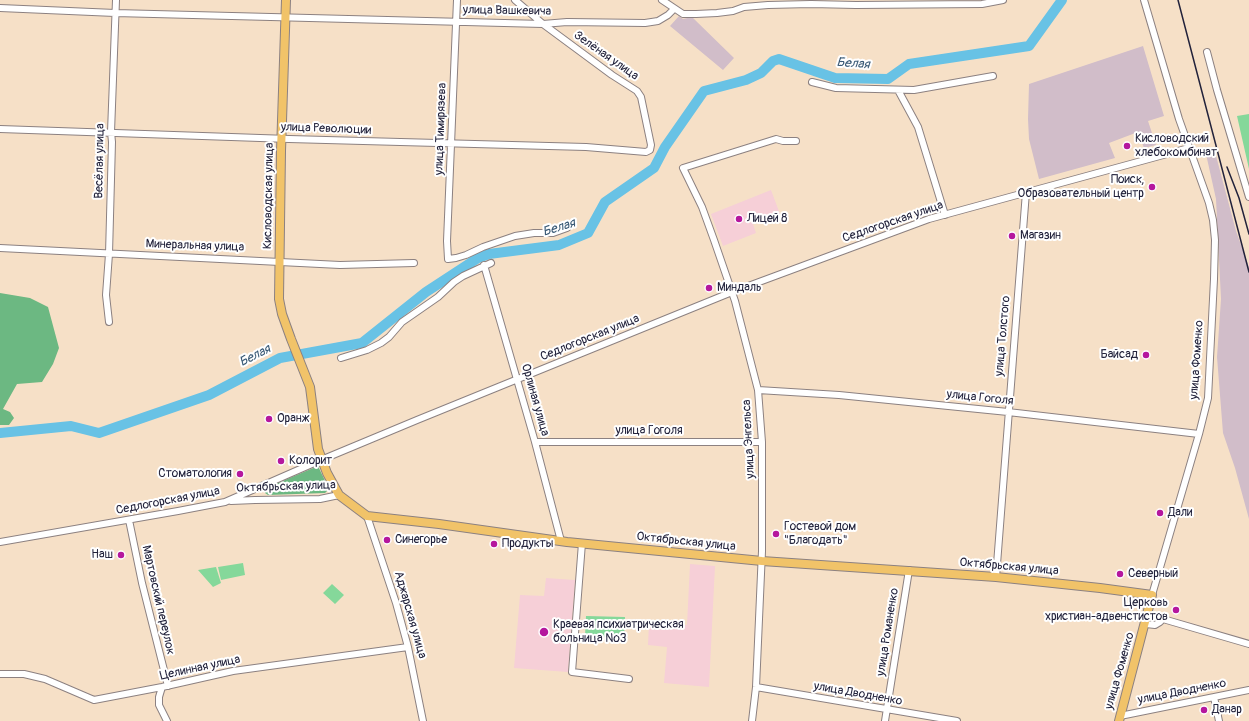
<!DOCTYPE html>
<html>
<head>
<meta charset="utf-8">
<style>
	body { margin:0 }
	canvas { display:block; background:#f6e0c7 }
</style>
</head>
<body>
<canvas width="1249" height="721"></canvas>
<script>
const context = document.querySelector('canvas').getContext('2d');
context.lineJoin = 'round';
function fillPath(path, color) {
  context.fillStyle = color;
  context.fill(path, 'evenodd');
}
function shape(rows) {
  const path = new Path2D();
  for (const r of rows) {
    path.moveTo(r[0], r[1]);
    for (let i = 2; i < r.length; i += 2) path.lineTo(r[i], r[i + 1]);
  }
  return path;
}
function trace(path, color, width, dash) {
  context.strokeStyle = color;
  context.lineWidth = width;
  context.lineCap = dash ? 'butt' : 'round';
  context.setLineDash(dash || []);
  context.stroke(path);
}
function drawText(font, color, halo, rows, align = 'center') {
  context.font = font + ' Pangolin,sans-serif';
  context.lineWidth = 4;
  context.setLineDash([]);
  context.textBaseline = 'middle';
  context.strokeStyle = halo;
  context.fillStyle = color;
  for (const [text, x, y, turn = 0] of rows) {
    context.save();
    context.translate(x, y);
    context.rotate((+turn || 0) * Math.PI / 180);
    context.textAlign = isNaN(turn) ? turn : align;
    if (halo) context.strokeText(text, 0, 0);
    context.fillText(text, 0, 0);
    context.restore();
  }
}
const built = shape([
	[771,190,780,214,753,224,756,233,723,246,711,214],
	[690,564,715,566,709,687,664,683,667,647,648,645,649,623,687,625],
	[546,578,575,580,568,672,514,668,520,595,544,596]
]);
const industrial = shape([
	[679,16,683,19,692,17,734,58,723,70,670,26],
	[1143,46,1164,116,1148,121,1156,145,1144,148,1138,132,1109,143,1115,158,1039,179,1029,139,1028,119,1029,84],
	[1215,152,1236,231,1249,267,1249,519,1235,468,1223,433,1217,357,1221,299,1216,199,1206,154]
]);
const green = shape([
	[1249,114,1249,169,1237,116],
	[243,563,245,575,221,580,218,567],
	[216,567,221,583,213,587,198,570],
	[332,584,344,595,335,604,323,593],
	[586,616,625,617,624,638,585,636]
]);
const forest = shape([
	[0,293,30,298,48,307,59,348,53,364,42,382,17,384,3,409,10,412,14,418,9,425,0,425],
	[318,466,328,487,328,490,325,493,268,495,265,493,265,490,266,488]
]);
const river = shape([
	[0,433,71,426,99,433,209,395,280,358,362,343,426,292,478,258,489,254,559,245,588,233,605,202,654,168,665,147,704,91,746,80,761,73,773,61,779,59,835,78,888,79,909,64,1029,46,1062,0]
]);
const minor = shape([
	[457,0,447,241,448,259,456,258,466,255,483,247,515,236,534,233,553,233,567,228],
	[662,0,683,14,696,14,717,13,733,11,744,7,768,5,811,4,856,5,982,4,1003,0],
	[1144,0,1179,119,1209,203,1213,220,1215,240,1214,279,1208,398,1199,434,1152,595],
	[0,8,115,13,543,24,567,22,645,23,658,21,668,15,674,9],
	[1207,52,1217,90,1249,197],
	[812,82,836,88,914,90,993,76],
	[898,90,918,127,945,215],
	[0,129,289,139,586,147,646,152,650,150,651,145,641,97,637,91,612,75,543,24,515,0],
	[0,248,340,265,414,263],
	[484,265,535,442,561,541],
	[109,322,106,295,109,254,112,142,111,132,116,0],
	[341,358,367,350,381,343,389,337,402,322,438,297,454,282,463,276,491,263],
	[758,390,839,395,1008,412,1199,434],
	[535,442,762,442],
	[231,501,255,500,320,499,339,495],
	[367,516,396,603,408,647,423,721],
	[129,520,142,583,168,686],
	[0,542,178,511,225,502,321,460,417,420,732,292,929,219,1189,148],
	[582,543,572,672,629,679],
	[996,577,1026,192],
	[1146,624,1155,625,1160,622,1163,619,1249,644],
	[0,674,24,674,45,679,94,700,162,687,233,671,408,647],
	[162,687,159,697,159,705,167,721],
	[756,687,957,721],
	[1214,697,1219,721],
	[1120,716,1249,690],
	[752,721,756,687,762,551,762,442,758,390,735,301,714,240,702,207,683,168,776,139,783,141,796,141],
	[885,721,909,570]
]);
const major = shape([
	[286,0,281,151,279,299,282,314,291,339,310,387,318,449,327,473,339,495,367,516,439,524,567,542,762,561,996,577,1100,588,1152,595,1119,721]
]);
const rail = shape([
	[1178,0,1249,272],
	[1227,167,1239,198,1249,234]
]);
const markers = [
	[1127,146,4,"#b5179e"],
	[1152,187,4,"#b5179e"],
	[739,219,4,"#b5179e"],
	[1012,236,4,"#b5179e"],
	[709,288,4,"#b5179e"],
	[1146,355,4,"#b5179e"],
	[269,419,4,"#b5179e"],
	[281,461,4,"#b5179e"],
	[240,474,4,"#b5179e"],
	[1160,513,4,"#b5179e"],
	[776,534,4,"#b5179e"],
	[387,540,4,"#b5179e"],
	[494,544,4,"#b5179e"],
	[121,555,4,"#b5179e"],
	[1120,574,4,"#b5179e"],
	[1176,610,4,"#b5179e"],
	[544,632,5,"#b5179e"],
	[1204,710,4,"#b5179e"]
];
const streetNames = [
	["улица Вашкевича",507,11,1],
	["Зелёная улица",606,56,35],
	["улица Революции",326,129,2],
	["улица Тимирязева",441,129,-88],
	["Весёлая улица",100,161,-89],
	["Кисловодская улица",269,196,-89],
	["Седлогорская улица",893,222,-19],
	["Минеральная улица",195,246,2],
	["улица Толстого",1003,336,-85],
	["Седлогорская улица",590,338,-22],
	["улица Фоменко",1197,360,-86],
	["улица Гоголя",980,398,6],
	["Орлиная улица",535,400,74],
	["улица Гоголя",649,431],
	["улица Энгельса",749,439,-93],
	["Октябрьская улица",286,487,-2],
	["Седлогорская улица",168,501,-11],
	["Октябрьская улица",686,542,6],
	["Октябрьская улица",1009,567,5],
	["Мартовский переулок",158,600,77],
	["Аджарская улица",410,615,74],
	["улица Романенко",888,632,-81],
	["Целинная улица",200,668,-12],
	["улица Фоменко",1120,671,-74],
	["улица Дводненко",1182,692,-11],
	["улица Дводненко",858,694,10]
];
const poiNames = [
	["Кисловодский",1135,139],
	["хлебокомбинат",1135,153],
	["Поиск,",1144,180,"right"],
	["Образовательный центр",1144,194,"right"],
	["Лицей 8",747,219],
	["Магазин",1020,236],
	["Миндаль",717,288],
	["Байсад",1138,355,"right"],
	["Оранж",277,419],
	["Колорит",289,461],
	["Стоматология",232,474,"right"],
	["Дали",1168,513],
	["Гостевой дом",784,527],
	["\"Благодать\"",784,541],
	["Синегорье",395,540],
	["Продукты",502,544],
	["Наш",113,555,"right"],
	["Северный",1128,574],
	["Церковь",1168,603,"right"],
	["христиан-адвенстистов",1168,617,"right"],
	["Краевая психиатрическая",553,625],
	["больница №3",553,639],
	["Данар",1212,710]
];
const waterNames = [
	["Белая",853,64,4],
	["Белая",559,228,-17],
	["Белая",255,356,-27]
];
fillPath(built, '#f6cfd7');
fillPath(industrial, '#d1bdc9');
fillPath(green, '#85d89a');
fillPath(forest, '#6cb882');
trace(river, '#68c2e5', 10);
trace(minor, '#8c8181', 8);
trace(major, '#8c8181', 10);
trace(minor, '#fff', 6);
trace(major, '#f1c369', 8);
trace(rail, '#22223b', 1.5);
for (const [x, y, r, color] of markers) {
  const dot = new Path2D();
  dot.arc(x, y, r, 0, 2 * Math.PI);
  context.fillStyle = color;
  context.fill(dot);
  trace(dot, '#fff', 1.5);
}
drawText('12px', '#22223b', '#fff', streetNames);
drawText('12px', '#22223b', '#fff', poiNames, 'left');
drawText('italic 13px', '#3a5a76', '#fff', waterNames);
</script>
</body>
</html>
